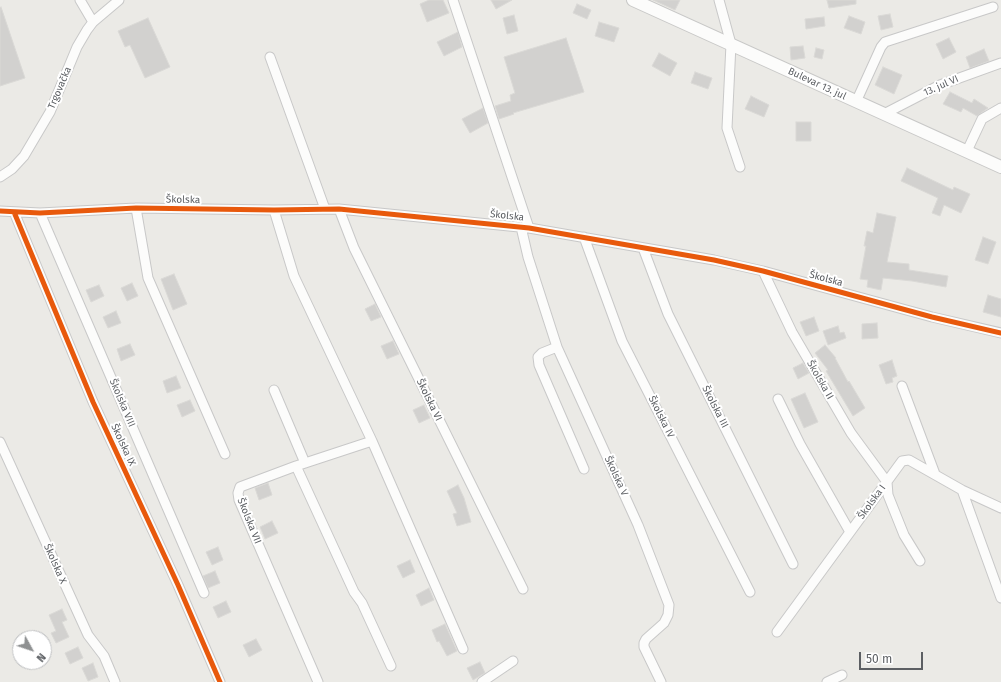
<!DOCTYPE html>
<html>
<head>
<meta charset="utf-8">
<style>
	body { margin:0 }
	#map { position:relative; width:1001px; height:682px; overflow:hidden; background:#ebeae6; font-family:"Fira Sans",sans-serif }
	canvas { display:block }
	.north { position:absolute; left:12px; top:630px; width:40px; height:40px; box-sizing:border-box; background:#fff; border:1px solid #bebfc1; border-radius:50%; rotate:130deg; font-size:11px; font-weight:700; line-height:16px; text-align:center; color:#5c5f63 }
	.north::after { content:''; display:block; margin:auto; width:14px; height:18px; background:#8e9091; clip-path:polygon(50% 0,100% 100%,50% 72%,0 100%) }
	.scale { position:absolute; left:859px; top:652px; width:64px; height:18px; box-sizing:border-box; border:2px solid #5c5f63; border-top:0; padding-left:5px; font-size:12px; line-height:14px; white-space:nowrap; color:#5c5f63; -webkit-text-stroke:3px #fff; paint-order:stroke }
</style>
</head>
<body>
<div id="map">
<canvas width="1001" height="682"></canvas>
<div class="north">N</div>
<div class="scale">50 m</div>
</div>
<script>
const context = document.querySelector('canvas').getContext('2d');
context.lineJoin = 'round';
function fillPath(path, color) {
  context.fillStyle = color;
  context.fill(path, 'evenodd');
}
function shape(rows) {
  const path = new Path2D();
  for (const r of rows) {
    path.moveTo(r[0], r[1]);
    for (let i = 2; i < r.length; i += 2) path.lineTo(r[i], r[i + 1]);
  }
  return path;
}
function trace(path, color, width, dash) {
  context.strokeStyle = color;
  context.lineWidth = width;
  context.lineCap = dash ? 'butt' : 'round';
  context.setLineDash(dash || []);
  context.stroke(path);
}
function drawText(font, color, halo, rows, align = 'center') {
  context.font = font + ' "Fira Sans",sans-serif';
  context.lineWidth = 4;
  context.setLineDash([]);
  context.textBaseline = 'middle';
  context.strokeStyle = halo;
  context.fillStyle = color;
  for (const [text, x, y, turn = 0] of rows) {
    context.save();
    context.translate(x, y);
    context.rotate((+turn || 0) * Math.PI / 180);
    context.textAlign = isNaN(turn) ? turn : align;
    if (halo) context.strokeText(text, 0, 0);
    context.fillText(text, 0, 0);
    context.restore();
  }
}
const building = shape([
	[429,0,443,0,449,13,427,22,420,4,429,0],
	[491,0,512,0,496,9,491,0],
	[653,0,680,0,675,10,653,0],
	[827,0,856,0,856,4,829,8,827,0],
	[577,4,591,10,587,19,573,13,577,4],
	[1,7,25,78,0,86,0,8,1,7],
	[890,14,893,27,881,30,878,16,890,14],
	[514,15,518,31,507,34,503,18,514,15],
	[849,16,865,22,861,34,844,28,849,16],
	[824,17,825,26,806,29,805,19,824,17],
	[148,18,170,67,145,78,130,45,125,47,118,31,148,18],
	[599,22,619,28,614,42,595,36,599,22],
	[458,32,462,47,444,56,437,42,458,32],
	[566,38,584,92,513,113,514,114,499,119,495,106,511,101,510,95,515,93,504,57,566,38],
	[949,38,956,52,943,59,936,44,949,38],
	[803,46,805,58,791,60,790,47,803,46],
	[816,48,824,50,822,59,814,57,816,48],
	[984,49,989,61,970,68,966,57,984,49],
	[659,53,677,63,670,76,652,66,659,53],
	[883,67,902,75,894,94,875,85,883,67],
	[695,72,712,78,708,89,691,83,695,72],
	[950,92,972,103,974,99,988,108,977,116,963,108,961,112,943,104,950,92],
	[751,96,769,105,764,117,745,109,751,96],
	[483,108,488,123,470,133,462,119,483,108],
	[796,122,811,122,811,141,796,141,796,122],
	[907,168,953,190,954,187,970,194,961,213,944,205,940,216,932,213,938,198,901,181,907,168],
	[877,213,896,217,887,262,909,264,909,270,948,276,946,287,912,281,883,278,881,290,867,287,868,280,860,279,866,246,864,246,867,231,873,233,877,213],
	[983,237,996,242,988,264,975,260,983,237],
	[174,274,187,304,173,310,161,279,174,274],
	[132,283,138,296,127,301,121,288,132,283],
	[99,285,104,296,91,302,86,290,99,285],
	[988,295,1001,299,1001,317,983,312,988,295],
	[375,304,381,317,371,321,365,309,375,304],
	[116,311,121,323,108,328,103,317,116,311],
	[814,317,819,331,806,336,800,322,814,317],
	[877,323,878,338,862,339,862,324,877,323],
	[838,326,840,333,844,332,846,338,828,345,823,331,838,326],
	[393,341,399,354,387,359,381,346,393,341],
	[130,344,135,355,121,361,117,349,130,344],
	[825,345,836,358,835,358,848,382,849,381,865,408,853,416,826,371,828,370,815,353,825,345],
	[892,360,897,376,892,378,893,382,886,384,879,365,892,360],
	[803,363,809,373,798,379,793,368,803,363],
	[176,376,181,388,167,393,163,381,176,376],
	[805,393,818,422,804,428,791,399,805,393],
	[190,400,195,411,182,417,177,405,190,400],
	[424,405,430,418,419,423,413,410,424,405],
	[268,483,272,495,259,500,255,488,268,483],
	[458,485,464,498,471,522,457,526,453,514,457,513,447,491,458,485],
	[272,521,278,533,265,539,260,527,272,521],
	[218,547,223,560,212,565,206,552,218,547],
	[410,560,415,572,403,578,397,566,410,560],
	[215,571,220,583,208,588,203,576,215,571],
	[429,588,434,600,421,606,416,595,429,588],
	[226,601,231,612,218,618,213,607,226,601],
	[62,609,67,620,62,622,69,637,56,643,51,633,56,631,49,615,62,609],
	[445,624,457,651,447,656,439,641,437,642,432,630,445,624],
	[256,639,262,650,249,657,243,645,256,639],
	[78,647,83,658,70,664,65,653,78,647],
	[480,662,485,673,473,680,467,668,480,662],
	[93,663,98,677,88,681,82,668,93,663]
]);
const street = shape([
	[80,0,93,22],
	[453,0,529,228],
	[719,0,731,44,727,128,740,167],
	[270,57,325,209],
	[856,102,881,47,885,42,993,7],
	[884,114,940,85,1001,63],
	[967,151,982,119,1001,108],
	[0,177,12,169,24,156,50,112,77,47,87,30,93,22,119,0],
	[136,208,148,278,225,454],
	[339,209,354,248,523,589],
	[274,210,294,276,372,441,463,649],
	[0,211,40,213,136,208,274,210,339,209,529,228,714,260,763,271,932,317,1001,333],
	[14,212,93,402,178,585,220,682],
	[40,213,204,593],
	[521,227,528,257,557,347,542,353,538,357,539,365,584,469],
	[584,237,622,341,750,592],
	[643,248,668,314,793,564],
	[763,271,792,332,851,433,887,482,888,495,904,535,920,561],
	[557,347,638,525,669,605,668,615,664,623,646,639,644,643,644,647,661,682],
	[902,386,935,474],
	[274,390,305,463],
	[778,399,800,444,850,532],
	[0,442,88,635,104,656,115,682],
	[296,466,354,592,362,603,391,666],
	[962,490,1001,598],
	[777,632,902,461,909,460,962,490,1001,508],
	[318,682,239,500,238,493,240,487,296,466,372,441],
	[482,682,513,661],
	[827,682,842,675]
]);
const secondary = shape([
	[633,0,1001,167]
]);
const cycleway = shape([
	[0,211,40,213,136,208,274,210,339,209,529,228,714,260,763,271,932,317,1001,333],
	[14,212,93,402,178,585,220,682]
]);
const streetNames = [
	["Bulevar 13. jul",817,84,25],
	["13. jul VI",941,86,-24],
	["Trgovačka",60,88,-67],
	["Školska",183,200,1],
	["Školska",507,216,6],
	["Školska",826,279,15],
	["Školska II",820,380,60],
	["Školska VI",429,400,64],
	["Školska VIII",122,403,67],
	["Školska III",715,407,63],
	["Školska IV",661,417,63],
	["Školska IX",123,445,65],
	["Školska V",616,476,65],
	["Školska I",872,502,-54],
	["Školska VII",249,521,68],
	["Školska X",55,564,66]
];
fillPath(building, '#d2d1cf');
trace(building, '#dad9d6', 1);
trace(street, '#c8c8c8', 11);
trace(secondary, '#c8c8c7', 14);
trace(street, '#fcfcfb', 9);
trace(secondary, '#fcfcfb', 12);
trace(cycleway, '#e8590c', 5);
drawText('10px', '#5c5f63', '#fff', streetNames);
</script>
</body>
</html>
